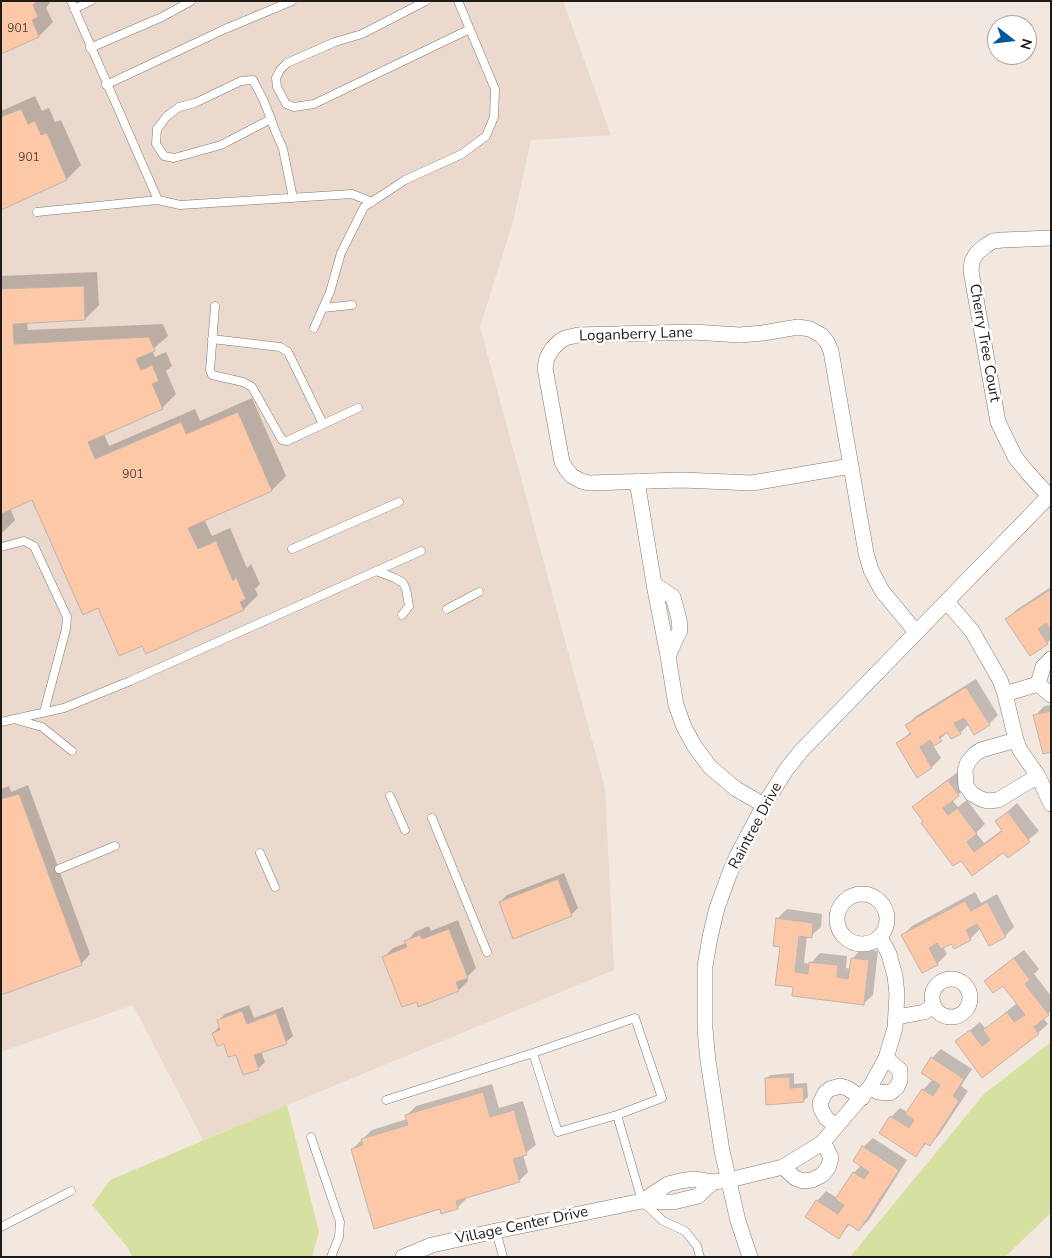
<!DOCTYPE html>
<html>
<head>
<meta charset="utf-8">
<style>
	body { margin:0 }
	#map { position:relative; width:1052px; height:1258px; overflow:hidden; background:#f3e8e0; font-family:"Nunito Sans",sans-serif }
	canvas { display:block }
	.frame { position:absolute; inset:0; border:2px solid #1f1b19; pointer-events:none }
	.north { position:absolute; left:987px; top:15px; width:50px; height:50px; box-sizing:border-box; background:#fff; border:1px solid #a5a4a3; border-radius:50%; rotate:106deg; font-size:14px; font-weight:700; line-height:20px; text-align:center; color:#1f1b19 }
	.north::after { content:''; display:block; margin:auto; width:18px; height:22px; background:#0055a3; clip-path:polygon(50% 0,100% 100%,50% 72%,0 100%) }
</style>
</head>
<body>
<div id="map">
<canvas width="1052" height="1258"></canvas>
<div class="frame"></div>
<div class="north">N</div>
</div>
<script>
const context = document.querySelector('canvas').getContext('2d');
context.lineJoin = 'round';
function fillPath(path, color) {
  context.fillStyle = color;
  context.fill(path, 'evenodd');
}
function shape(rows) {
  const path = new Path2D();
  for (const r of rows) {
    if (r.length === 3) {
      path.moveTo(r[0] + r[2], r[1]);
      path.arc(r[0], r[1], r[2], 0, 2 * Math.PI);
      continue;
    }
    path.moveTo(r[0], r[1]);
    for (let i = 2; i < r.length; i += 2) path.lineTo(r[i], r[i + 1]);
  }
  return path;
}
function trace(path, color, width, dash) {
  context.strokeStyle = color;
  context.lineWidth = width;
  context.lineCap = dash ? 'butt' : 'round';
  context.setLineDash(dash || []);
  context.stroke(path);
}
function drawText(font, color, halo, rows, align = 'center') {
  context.font = font + ' "Nunito Sans",sans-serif';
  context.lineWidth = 5;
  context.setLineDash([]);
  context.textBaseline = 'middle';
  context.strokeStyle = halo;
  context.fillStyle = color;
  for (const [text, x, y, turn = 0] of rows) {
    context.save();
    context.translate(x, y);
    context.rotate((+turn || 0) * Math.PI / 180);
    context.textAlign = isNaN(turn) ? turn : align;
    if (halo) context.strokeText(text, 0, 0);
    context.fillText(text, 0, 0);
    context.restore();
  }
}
const built = shape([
	[1,1,563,1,611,135,531,140,513,222,480,327,605,788,614,970,203,1140,133,1005,1,1052]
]);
const green = shape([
	[1051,1042,1051,1213,1005,1257,850,1257,984,1094],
	[287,1105,319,1232,312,1257,132,1257,128,1248,92,1205,110,1180]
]);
const shadow = shape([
	[1,1,51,1,46,8,53,22,39,36],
	[35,96,42,111,49,108,55,122,61,120,81,165,67,179,1,208,1,111],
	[97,272,99,305,85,319,27,322,28,330,163,324,168,336,152,350,155,357,166,352,172,366,166,371,176,394,162,408,104,434,109,446,195,409,200,421,252,398,286,476,272,490,204,519,212,536,230,528,247,568,251,564,260,584,255,589,258,595,244,609,143,644,99,607,33,498,10,508,15,520,1,534,1,276],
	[1051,587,1051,639,1047,643,1007,619,1016,610],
	[976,679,998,715,989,724,969,724,960,733,948,732,933,745,941,758,932,767,917,776,897,743,911,732,907,725,916,716],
	[1051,705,1051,751,1035,716,1044,706],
	[958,772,968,786,952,800,958,807,967,800,985,824,976,833,984,843,1002,830,996,822,1017,803,1039,831,1008,857,1004,851,961,859,924,821,914,807,923,798],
	[28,785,90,954,81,964,1,994,1,789,9,786,11,792],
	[564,873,578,908,571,915,500,902,507,895],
	[975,892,981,903,997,894,1014,927,1005,936,981,928,970,939,952,942,943,947,947,954,937,964,922,972,903,935,912,926],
	[787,909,822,914,821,927,811,936,807,936,804,963,810,964,820,953,847,956,846,968,851,969,852,959,861,949,878,951,873,995,863,1004,794,986,781,945,777,919],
	[458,920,476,968,467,977,468,981,459,990,419,1005,417,1000,384,957,393,948,406,943,415,932,429,926,431,931],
	[1024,950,1039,969,1034,974,1051,996,1051,1011,1043,1018,1048,1024,1038,1033,982,1076,956,1042,980,1022,986,1029,1017,1003,1003,984,986,981,995,972],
	[249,1005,254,1018,283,1007,293,1036,286,1042,261,1051,265,1062,258,1069,213,1033,220,1026,218,1021,225,1014],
	[941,1049,972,1069,961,1086,968,1091,939,1135,930,1144,927,1143,916,1155,891,1117,900,1108,908,1112,923,1090,933,1079,932,1058],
	[794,1073,794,1084,807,1083,808,1097,803,1101,766,1079,770,1075],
	[492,1084,499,1108,523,1101,536,1145,523,1155,528,1172,519,1181,466,1197,467,1198,457,1208,440,1208,352,1149,372,1130,407,1119,406,1116,416,1106],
	[873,1138,907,1160,869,1220,859,1230,850,1224,839,1237,807,1216,817,1201,826,1191,837,1198,854,1173,861,1165,863,1147]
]);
const building = shape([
	[1,1,37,1,33,5,38,17,32,20,39,37,1,54,1,1],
	[21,109,28,124,35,121,41,135,47,133,67,180,1,210,1,117,21,109],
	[84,286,85,320,13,324,14,344,149,337,155,351,136,359,141,370,152,365,159,381,152,384,163,409,88,442,95,459,181,422,186,434,238,412,272,491,188,528,198,549,216,541,233,581,236,577,246,599,240,602,244,610,146,654,142,646,119,656,98,608,83,615,32,500,1,514,1,289,84,286],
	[1051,589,1051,630,1046,623,1038,629,1048,644,1030,656,1005,619,1051,589],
	[966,687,990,725,974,735,964,718,954,723,961,734,951,739,947,732,939,737,942,741,934,746,930,740,920,747,932,768,917,778,896,743,911,734,905,725,966,687],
	[1051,711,1051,752,1043,754,1033,715,1051,711],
	[948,780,959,796,943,808,948,815,957,808,977,834,967,842,974,852,1002,831,995,821,1008,812,1030,842,1008,858,1003,853,972,876,961,861,953,866,921,823,923,821,912,807,948,780],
	[19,794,82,965,1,995,1,799,19,794],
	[558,879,572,916,513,939,499,902,558,879],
	[965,901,971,911,987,902,1006,937,989,946,977,924,966,930,971,940,954,949,951,944,941,949,937,943,929,948,938,965,922,973,901,935,965,901],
	[776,918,813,923,812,938,799,936,795,972,808,974,809,962,838,965,837,977,848,979,851,958,869,960,864,1005,792,996,793,987,775,985,780,947,773,946,776,918],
	[449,929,468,978,456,982,459,991,418,1007,417,1002,402,1007,382,957,407,947,404,941,420,935,422,939,449,929],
	[1014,958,1030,980,1025,984,1049,1015,1034,1027,1039,1034,982,1078,955,1041,970,1030,982,1046,990,1040,983,1030,1007,1012,1014,1022,1025,1015,1003,986,993,993,984,981,1014,958],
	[242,1011,247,1024,276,1013,287,1044,254,1055,259,1070,243,1075,236,1055,228,1057,224,1044,217,1046,212,1033,220,1030,217,1020,242,1011],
	[931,1057,964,1079,953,1096,959,1101,930,1146,925,1143,916,1157,879,1133,890,1116,909,1128,914,1120,905,1114,922,1089,933,1096,940,1085,921,1073,931,1057],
	[790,1077,790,1088,803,1087,804,1102,766,1105,765,1078,790,1077],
	[483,1092,490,1117,514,1110,527,1155,513,1159,520,1182,456,1201,458,1209,441,1214,440,1209,374,1229,351,1149,363,1145,361,1139,408,1125,405,1115,483,1092],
	[862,1146,899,1170,859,1231,848,1224,839,1239,805,1217,816,1200,838,1214,844,1205,835,1199,853,1172,864,1179,869,1172,853,1161,862,1146]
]);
const service = shape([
	[71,1,158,200,180,205,352,194,372,202],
	[426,1,362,34,335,42,287,63,280,70,276,78,277,87,286,104,294,107,314,104,470,29],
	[74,9,91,1],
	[90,48,162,17,191,1],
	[106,85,225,29,292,1],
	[271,119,221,145,174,158,164,156,156,144,157,129,167,116,179,107,195,103,241,81,253,80,263,99,271,119,274,128,283,149,293,198],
	[37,212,158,200],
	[215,306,210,370,212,375,243,382,252,387,282,440,287,441,358,408],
	[323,308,352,305],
	[314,328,330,292,341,253,364,207,405,180,462,154,486,136,494,117,495,89,458,1],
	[212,339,280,347,288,352,323,424],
	[1,547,24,541,34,546,67,617,66,629,44,712],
	[292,549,399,502],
	[376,571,395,578,403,583,406,589,409,606,402,615],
	[447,609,479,592],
	[17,720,42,727,72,751],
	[1,722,64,708,130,681,421,551],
	[390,796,405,830],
	[432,818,487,952],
	[260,853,275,887],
	[59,869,115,846],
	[533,1053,635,1018,662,1098,617,1115],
	[386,1100,533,1053,558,1132,617,1115,642,1201,663,1221,685,1231,697,1246,700,1257],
	[311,1137,340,1222,339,1237,331,1257],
	[1,1227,71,1191],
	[496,1231,503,1257]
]);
const minor = shape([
	[851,466,752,483,682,480,589,483,581,481,572,476,566,469,562,462,545,368,547,358,552,349,559,342,565,338,578,335,693,332,740,335,763,333,798,327,810,329,821,335,827,342,831,351,866,553,871,570,882,591,916,632],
	[637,481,654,584,673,597,679,619,680,630,668,656,676,705,684,727,695,747,710,767,736,789,764,805],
	[1049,496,1028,473,1015,457,998,422,971,271,972,261,977,253,985,246,993,241,1003,240,1051,238],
	[654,584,668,656],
	[947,602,972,631,1000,680,1005,694,1016,740,1020,750,1038,776,1051,804],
	[1051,659,1043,667,1038,684,1051,695],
	[1005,694,1038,684],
	[1016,740,981,750,975,754,968,762,965,770,966,786,972,794,981,799,988,801,998,800,1038,776],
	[862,919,25],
	[951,998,19],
	[897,1017,924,1012,934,1006],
	[870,1087,878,1092,890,1093,897,1087,900,1080,900,1070,886,1058],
	[836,1126,826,1118,821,1109,820,1103,825,1093,830,1089,840,1086,847,1088,862,1098],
	[783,1167,795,1178,803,1181,812,1180,822,1175,828,1168,831,1158,827,1149,822,1143],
	[642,1201,668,1184,680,1181,694,1179,713,1182,729,1180,783,1167,822,1143,870,1087,886,1058,895,1028,897,994,895,976,889,954,880,937],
	[403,1257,432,1245,496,1231,642,1201,673,1202,698,1196,713,1182],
	[750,1257,738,1221,722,1151,708,1061,705,1029,705,966,710,937,717,908,729,875,737,856,764,805,786,770,802,750,1051,494]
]);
const numberNames = [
	["901",18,29],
	["901",29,158],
	["901",133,475]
];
const streetNames = [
	["Loganberry Lane",636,335,-2],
	["Cherry Tree Court",984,343,80],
	["Raintree Drive",756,826,-62],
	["Village Center Drive",522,1226,-12]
];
fillPath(built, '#ead9cc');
fillPath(green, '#d6e1a1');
fillPath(shadow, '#0003');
fillPath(building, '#fdc8a8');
trace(building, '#bfb4ad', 1);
trace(service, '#827972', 9);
trace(minor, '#827972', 16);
trace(service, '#fff', 8);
trace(minor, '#fff', 15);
drawText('12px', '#56463d', null, numberNames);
drawText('15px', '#1f1b19', '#fff', streetNames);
</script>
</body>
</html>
